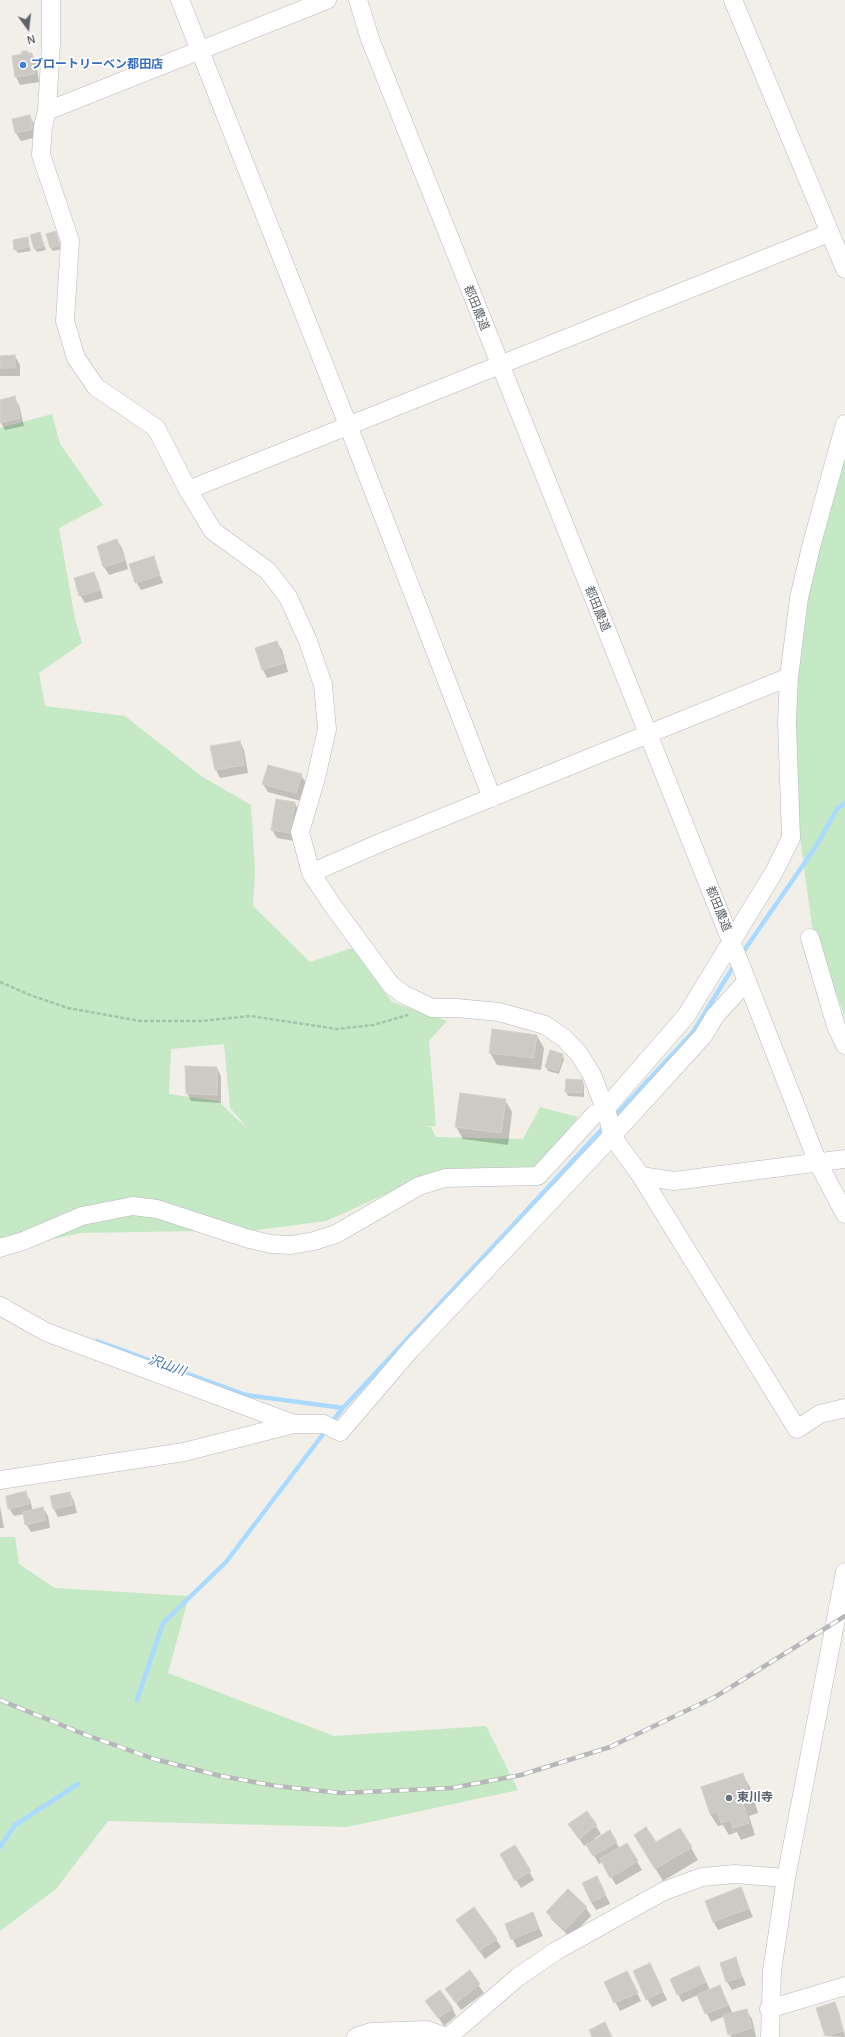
<!DOCTYPE html>
<html>
<head>
<meta charset="utf-8">
<style>
	body { margin:0 }
	#map { position:relative; width:845px; height:2037px; overflow:hidden; background:#f1efe8; font-family:Arial,sans-serif }
	canvas { display:block }
	.north { position:absolute; left:8px; top:8px; width:40px; height:40px; -webkit-text-stroke:3px #fff; paint-order:stroke; rotate:165deg; font-size:11px; font-weight:700; line-height:16px; text-align:center; color:#5f6368 }
	.north::after { content:''; display:block; margin:auto; width:14px; height:18px; background:#5f6368; clip-path:polygon(50% 0,100% 100%,50% 72%,0 100%) }
</style>
</head>
<body>
<div id="map">
<canvas width="845" height="2037"></canvas>
<div class="north">N</div>
</div>
<script>
const context = document.querySelector('canvas').getContext('2d');
context.lineJoin = 'round';
function fillPath(path, color) {
  context.fillStyle = color;
  context.fill(path, 'evenodd');
}
function shape(rows) {
  const path = new Path2D();
  for (const r of rows) {
    path.moveTo(r[0], r[1]);
    for (let i = 2; i < r.length; i += 2) path.lineTo(r[i], r[i + 1]);
  }
  return path;
}
function trace(path, color, width, dash) {
  context.strokeStyle = color;
  context.lineWidth = width;
  context.lineCap = dash ? 'butt' : 'round';
  context.setLineDash(dash || []);
  context.stroke(path);
}
function drawText(font, color, halo, rows, align = 'center') {
  context.font = font + ' Arial,"Noto Sans JP",sans-serif';
  context.lineWidth = 3.5;
  context.setLineDash([]);
  context.textBaseline = 'middle';
  context.strokeStyle = halo;
  context.fillStyle = color;
  for (const [text, x, y, turn = 0] of rows) {
    context.save();
    context.translate(x, y);
    context.rotate((+turn || 0) * Math.PI / 180);
    context.textAlign = isNaN(turn) ? turn : align;
    if (halo) context.strokeText(text, 0, 0);
    context.fillText(text, 0, 0);
    context.restore();
  }
}
const green = shape([
	[52,414,60,444,103,505,59,528,75,619,82,643,39,673,45,706,125,716,201,776,251,805,255,869,253,906,310,962,352,948,392,1002,447,1021,429,1041,436,1126,425,1126,431,1127,436,1137,523,1139,540,1107,578,1117,534,1172,402,1187,326,1221,257,1230,82,1233,0,1250,0,428],
	[224,1044,230,1108,250,1131,218,1101,169,1094,171,1049],
	[845,451,845,1017,812,926,792,779,801,633,822,519],
	[0,1537,15,1537,19,1564,55,1588,189,1596,168,1673,334,1736,486,1726,518,1790,347,1827,108,1821,56,1889,0,1931]
]);
const shadow = shape([
	[27,52,29,54,32,54,36,62,39,82,20,85,16,77,23,55],
	[30,116,34,124,37,137,21,141,16,133,13,120],
	[55,232,61,249,53,251,51,248],
	[40,233,46,250,37,252,35,249],
	[27,238,31,251,18,253,15,249],
	[15,356,20,365,20,376,0,376,0,357],
	[14,397,19,405,24,426,5,430,0,421,0,401],
	[117,540,122,548,128,569,109,575,104,567],
	[153,557,163,583,141,590,136,582],
	[94,573,98,581,103,598,85,603,80,595],
	[277,642,282,650,288,672,267,678,263,670,256,648],
	[240,742,244,750,248,773,220,778,216,770],
	[301,775,306,783,301,801,268,792,263,784],
	[295,803,299,812,294,841,277,838,272,830],
	[537,1036,544,1048,541,1070,497,1065,490,1053],
	[562,1055,564,1059,559,1074,548,1071,546,1067],
	[217,1068,221,1076,221,1103,191,1101,187,1093],
	[567,1080,582,1081,584,1085,584,1097,568,1096,566,1092],
	[505,1100,512,1112,508,1145,463,1139,456,1127],
	[25,1492,30,1500,33,1511,43,1508,48,1516,50,1528,31,1532,26,1524,24,1514,14,1516,9,1508],
	[70,1493,74,1501,77,1513,58,1517,54,1509,51,1497],
	[0,1506,4,1528,0,1528],
	[743,1775,750,1787,758,1813,749,1816,755,1835,741,1840,737,1832,729,1835,723,1825,718,1826,710,1814],
	[587,1812,601,1834,594,1839,595,1840,610,1832,620,1849,627,1845,642,1870,616,1885,602,1862,599,1864,587,1844,584,1846,570,1825],
	[680,1829,698,1860,663,1881,642,1847,655,1844],
	[515,1846,534,1880,521,1888,501,1855],
	[601,1885,610,1904,596,1910,591,1902],
	[741,1889,753,1917,718,1930,713,1921],
	[568,1890,586,1908,591,1916,570,1937,552,1920,547,1912],
	[532,1913,543,1936,517,1948,506,1925],
	[462,1928,496,1939,501,1947,485,1959],
	[735,1958,746,1985,732,1990,727,1982],
	[699,1967,710,1990,720,1986,733,2014,747,2011,752,2019,756,2037,731,2037,725,2016,711,2022,698,1995,682,2002,678,1994],
	[469,1972,484,1993,461,2010,446,1989],
	[654,1973,667,2000,652,2007,647,1999],
	[631,1980,641,2001,620,2011,605,1982],
	[427,2001,452,2008,456,2016,444,2026],
	[835,2003,839,2012,845,2037,826,2036]
]);
const stream = shape([
	[741,955,817,845,837,809,845,803],
	[613,1118,693,1032,735,964],
	[97,1341,246,1395,343,1408],
	[331,1423,343,1408,605,1126],
	[137,1700,163,1623,226,1562,327,1429],
	[0,1847,15,1825,78,1784]
]);
const building = shape([
	[22,51,28,51,28,53,32,53,35,74,15,77,12,56,22,54,22,51],
	[30,115,33,129,15,133,12,119,30,115],
	[56,231,60,245,50,248,46,234,56,231],
	[40,232,44,246,34,249,30,235,40,232],
	[28,237,29,247,14,250,13,240,28,237],
	[15,355,15,368,0,368,0,356,15,355],
	[15,396,20,418,0,423,0,400,15,396],
	[117,539,124,561,103,567,97,546,117,539],
	[154,556,160,575,135,583,129,564,154,556],
	[94,572,100,590,79,596,74,578,94,572],
	[277,641,284,663,262,670,255,648,277,641],
	[240,741,244,765,215,770,210,746,240,741],
	[268,765,302,774,296,793,262,784,268,765],
	[276,799,295,802,290,833,271,830,276,799],
	[492,1029,537,1035,534,1058,489,1053,492,1029],
	[550,1050,563,1054,558,1071,545,1067,550,1050],
	[185,1066,217,1067,217,1095,186,1093,185,1066],
	[566,1079,583,1080,582,1093,565,1092,566,1079],
	[460,1093,506,1099,501,1133,455,1127,460,1093],
	[26,1491,29,1504,8,1509,6,1496,26,1491],
	[70,1492,73,1505,53,1509,50,1496,70,1492],
	[43,1507,46,1520,25,1525,23,1512,43,1507],
	[743,1773,752,1801,743,1803,749,1823,733,1828,731,1820,721,1823,717,1812,710,1814,701,1787,743,1773],
	[587,1811,597,1825,579,1839,568,1824,587,1811],
	[646,1827,656,1842,680,1828,692,1847,655,1869,634,1835,646,1827],
	[610,1830,617,1842,593,1856,586,1845,610,1830],
	[627,1843,638,1861,610,1878,600,1859,627,1843],
	[515,1845,531,1871,515,1881,500,1854,515,1845],
	[597,1876,606,1895,591,1902,582,1883,597,1876],
	[741,1887,749,1908,713,1922,705,1901,741,1887],
	[568,1889,587,1907,565,1930,546,1912,568,1889],
	[474,1907,497,1939,479,1951,456,1920,474,1907],
	[533,1912,539,1928,511,1940,505,1924,533,1912],
	[736,1957,742,1977,726,1982,720,1963,736,1957],
	[650,1963,663,1991,646,2000,633,1971,650,1963],
	[699,1966,706,1982,677,1995,670,1979,699,1966],
	[470,1970,480,1984,456,2003,445,1989,470,1970],
	[627,1971,638,1993,614,2003,604,1982,627,1971],
	[720,1985,728,2005,705,2014,697,1995,720,1985],
	[440,1990,453,2008,438,2018,425,2001,440,1990],
	[835,2002,843,2031,825,2036,816,2008,835,2002],
	[747,2009,752,2028,728,2035,723,2015,747,2009],
	[605,2022,612,2037,592,2037,589,2030,605,2022]
]);
const path = shape([
	[0,982,30,995,68,1008,140,1021,201,1021,250,1016,337,1029,373,1025,408,1015]
]);
const minor = shape([
	[51,0,51,43,47,111,43,126,41,155,70,241,65,321,76,358,96,387,156,428,188,490,213,531,268,571,288,597,308,641,323,685,327,729,316,778,300,832,311,873,333,906,391,985,403,994,432,1008,457,1008,499,1012,545,1025,564,1038,579,1054,592,1075,608,1116,612,1136,641,1176,674,1181,845,1159],
	[180,0,348,425,492,798],
	[358,0,370,39,743,971,818,1163,845,1214],
	[733,0,845,269],
	[47,111,327,0],
	[188,490,829,233],
	[311,873,382,842,789,677],
	[810,938,836,1026,845,1045],
	[641,1176,797,1429,820,1414,845,1408],
	[0,1248,23,1241,82,1216,133,1206,157,1209,249,1239,271,1244,291,1245,314,1241,336,1234,419,1186,445,1178,538,1176,594,1115,605,1109,686,1016,774,872,791,838,787,722,789,677,799,598,812,543,845,424],
	[0,1306,46,1332,294,1424],
	[0,1480,184,1452,294,1424,324,1424,340,1432,411,1349,612,1136,703,1036,715,1016,747,981],
	[769,2009,845,1986],
	[356,2037,371,2032,427,2030,446,2037],
	[448,2037,518,1977,556,1951,664,1891,702,1877,735,1874,786,1878],
	[770,2037,772,1971,786,1878,845,1572]
]);
const rail = shape([
	[0,1700,86,1735,154,1759,221,1776,276,1786,342,1793,452,1788,521,1775,610,1747,715,1697,845,1616]
]);
const markers = [
	[23,65,4,"#3f7fe0"],
	[729,1798,4,"#6b7280"]
];
const shopNames = [
	["ブロートリーベン都田店",31,65]
];
const streetNames = [
	["都田農道",476,308,68],
	["都田農道",597,609,68],
	["都田農道",718,909,68]
];
const worshipNames = [
	["東川寺",737,1798]
];
const waterNames = [
	["沢山川",167,1366,20]
];
fillPath(green, '#c5e8c5');
fillPath(shadow, '#0003');
trace(stream, '#aadaff', 4.5);
fillPath(building, '#cccac5');
trace(building, '#d6d1c6', 1);
trace(minor, '#b5b8bc', 19);
trace(path, '#9cc7a9', 2.5, [4, 2]);
trace(minor, '#fff', 18);
trace(rail, '#b6b7b8', 4.5);
trace(rail, '#fff', 3, [9]);
for (const [x, y, r, color] of markers) {
  const dot = new Path2D();
  dot.arc(x, y, r, 0, 2 * Math.PI);
  context.fillStyle = color;
  context.fill(dot);
  trace(dot, '#fff', 1.5);
}
drawText('bold 12px', '#366cbe', '#fff', shopNames, 'left');
drawText('12px', '#5f6368', '#fff', streetNames);
drawText('bold 12px', '#5b616d', '#fff', worshipNames, 'left');
drawText('italic 13px', '#4174aa', '#fff', waterNames);
</script>
</body>
</html>
